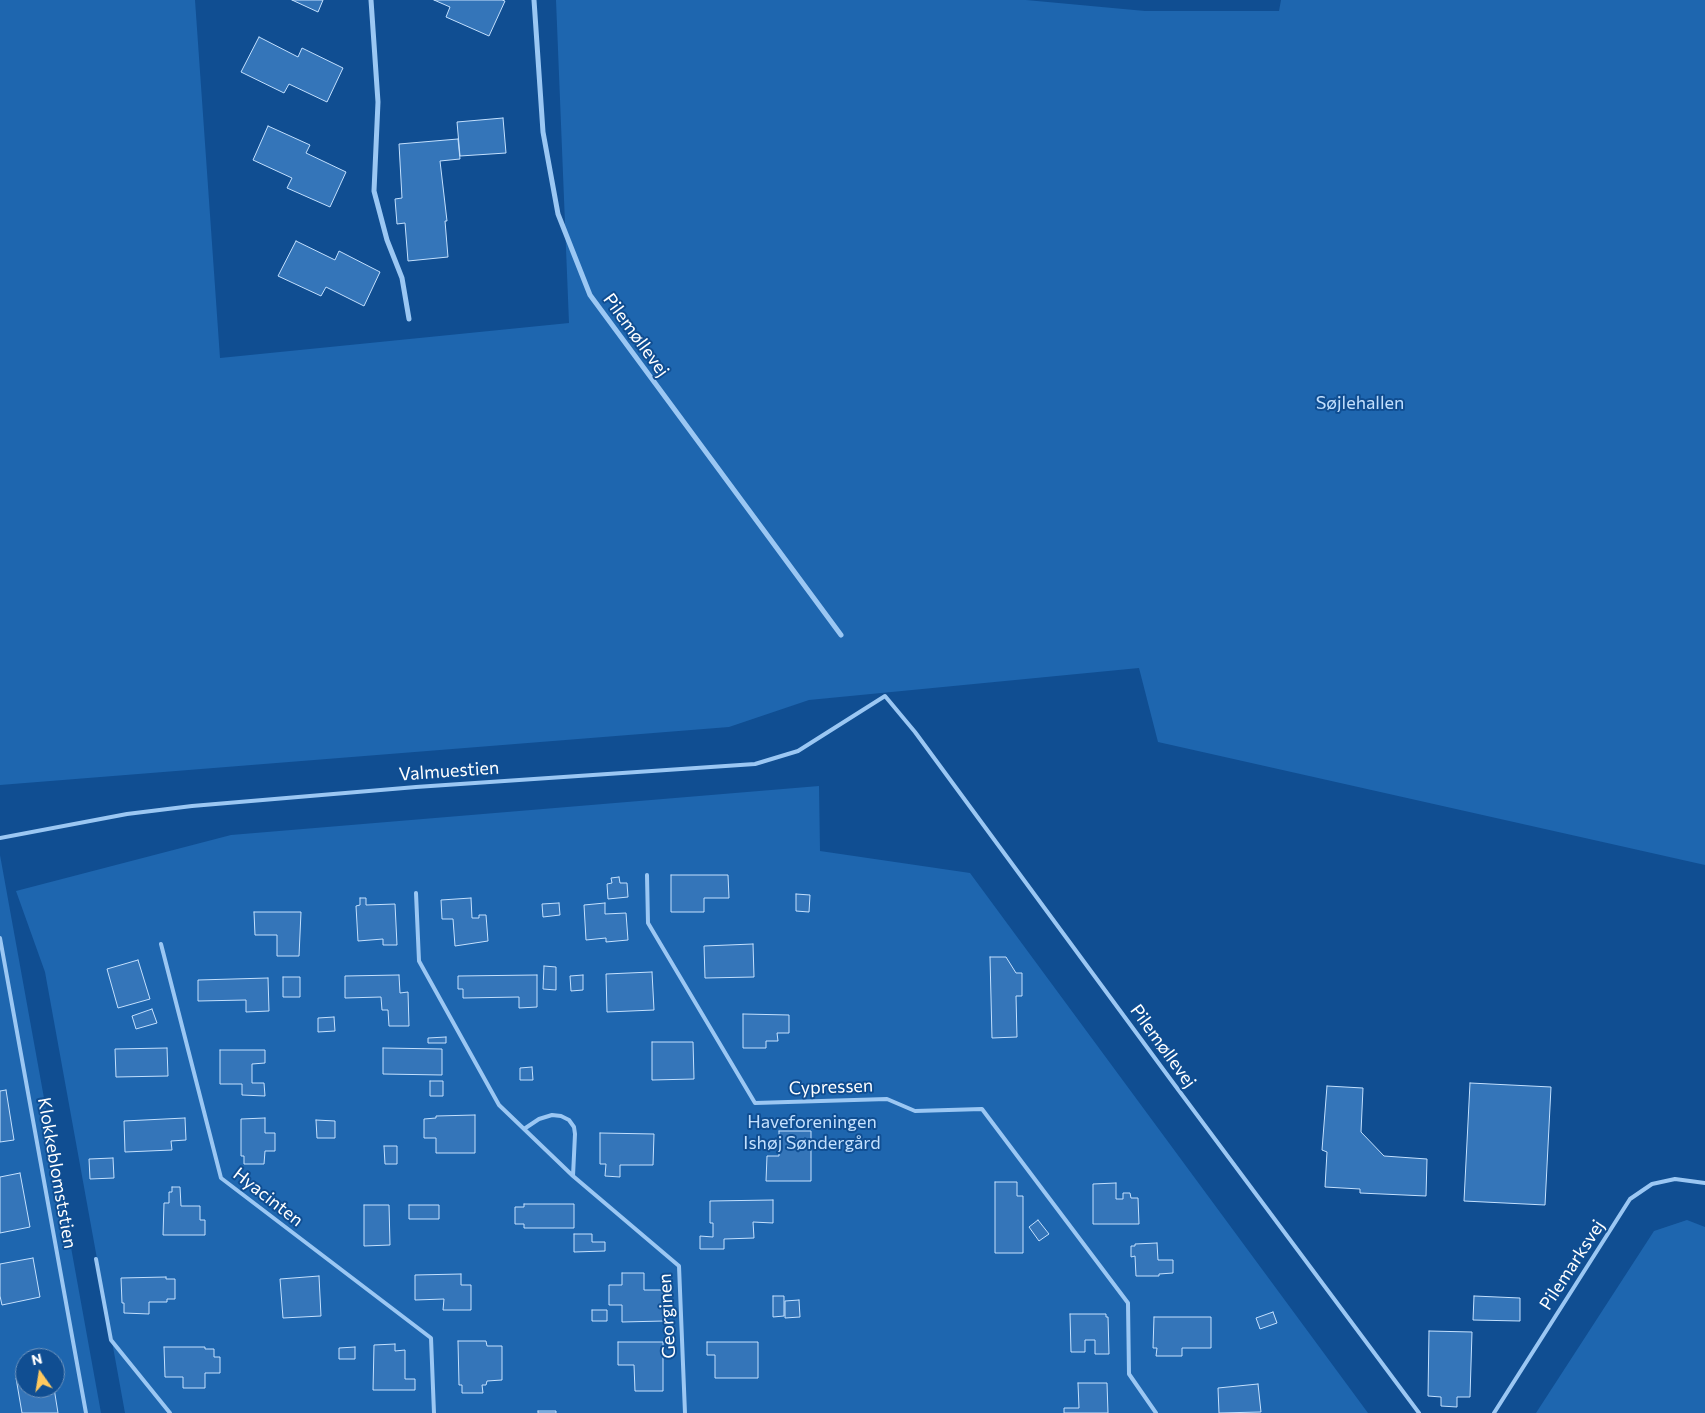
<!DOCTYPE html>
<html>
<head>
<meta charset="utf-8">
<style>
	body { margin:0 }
	#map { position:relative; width:1705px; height:1413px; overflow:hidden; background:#104e92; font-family:Commissioner,sans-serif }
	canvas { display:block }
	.north { position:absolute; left:15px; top:1348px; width:50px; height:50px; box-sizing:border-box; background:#104e92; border:1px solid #7095be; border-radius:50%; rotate:347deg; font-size:14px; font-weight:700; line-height:20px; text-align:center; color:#fff }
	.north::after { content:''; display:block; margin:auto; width:18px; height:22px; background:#ffc95e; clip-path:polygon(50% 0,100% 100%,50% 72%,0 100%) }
</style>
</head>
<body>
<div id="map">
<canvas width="1705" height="1413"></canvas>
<div class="north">N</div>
</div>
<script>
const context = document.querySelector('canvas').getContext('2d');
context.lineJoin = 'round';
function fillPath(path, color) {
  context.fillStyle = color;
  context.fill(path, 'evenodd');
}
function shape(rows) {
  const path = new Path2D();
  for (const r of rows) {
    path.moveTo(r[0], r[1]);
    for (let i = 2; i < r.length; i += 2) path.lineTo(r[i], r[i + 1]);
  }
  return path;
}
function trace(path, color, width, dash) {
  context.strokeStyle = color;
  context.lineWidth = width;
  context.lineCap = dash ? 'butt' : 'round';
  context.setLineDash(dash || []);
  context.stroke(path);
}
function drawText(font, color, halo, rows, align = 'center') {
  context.font = font + ' Commissioner,sans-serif';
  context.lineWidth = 4;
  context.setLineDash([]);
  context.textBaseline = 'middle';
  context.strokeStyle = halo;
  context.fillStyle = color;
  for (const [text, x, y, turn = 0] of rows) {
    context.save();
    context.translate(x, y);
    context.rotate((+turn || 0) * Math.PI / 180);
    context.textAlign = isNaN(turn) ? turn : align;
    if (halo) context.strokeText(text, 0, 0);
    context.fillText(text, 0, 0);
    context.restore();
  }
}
const green = shape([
	[0,0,195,0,220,358,569,323,556,0,1026,0,1145,11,1279,11,1281,0,1705,0,1705,865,1158,742,1139,668,809,700,729,727,0,785],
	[819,786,820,851,970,873,1368,1413,125,1413,45,972,16,891,231,835],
	[0,855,101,1413,0,1413],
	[25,1358,55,1358,55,1388,25,1388],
	[1687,1220,1705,1227,1705,1413,1536,1413,1654,1231]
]);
const building = shape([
	[292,0,323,0,318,12,292,0],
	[434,0,502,0,505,1,489,36,446,17,450,7,434,0],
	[259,37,298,57,302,48,343,68,327,102,289,84,284,93,241,72,259,37],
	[503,118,506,153,460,156,457,122,503,118],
	[268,126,310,145,306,153,346,172,330,207,287,188,292,178,253,160,268,126],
	[458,139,460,159,440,161,447,221,445,221,448,257,408,261,405,223,397,224,395,199,402,198,399,144,458,139],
	[296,241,335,260,339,251,380,272,364,306,326,287,321,296,278,276,296,241],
	[671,875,728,875,729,898,704,898,704,912,671,912,671,875],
	[619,877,620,883,627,883,628,897,608,899,607,884,612,883,611,878,619,877],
	[796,894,810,895,809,912,796,911,796,894],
	[360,898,366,898,366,905,395,904,397,945,383,945,383,939,358,941,356,906,360,905,360,898],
	[471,898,472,918,479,918,479,915,486,915,488,941,455,946,453,919,442,919,441,900,471,898],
	[559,903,560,915,543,917,542,904,559,903],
	[605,903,605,914,626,913,628,940,606,942,606,938,586,940,584,905,605,903],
	[254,912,301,912,299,956,277,956,277,935,255,935,254,912],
	[753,944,754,977,705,978,704,946,753,944],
	[990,957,1006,957,1016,973,1022,973,1022,996,1016,996,1017,1037,992,1038,990,957],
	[138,960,150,999,118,1008,107,969,138,960],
	[544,966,556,967,556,990,543,989,544,966],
	[652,972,654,1010,607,1012,606,974,652,972],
	[399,975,400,993,408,992,409,1026,389,1026,388,1010,382,1010,381,997,345,998,345,976,399,975],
	[537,975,537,1007,519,1008,519,997,463,998,463,989,458,989,458,976,537,975],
	[583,975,583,990,571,991,570,976,583,975],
	[283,977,300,977,300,997,283,997,283,977],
	[268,978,269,1011,246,1012,246,1000,198,1001,198,980,268,978],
	[152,1009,157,1023,136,1029,132,1016,152,1009],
	[743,1014,789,1015,789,1033,777,1033,778,1041,766,1041,766,1048,743,1048,743,1014],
	[334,1017,335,1031,318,1032,318,1018,334,1017],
	[446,1037,446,1043,428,1043,428,1038,446,1037],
	[652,1042,693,1042,694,1079,652,1080,652,1042],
	[167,1048,168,1076,116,1077,115,1049,167,1048],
	[383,1048,442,1049,442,1075,383,1074,383,1048],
	[220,1050,265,1050,265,1063,252,1064,252,1083,264,1083,265,1096,242,1095,242,1084,220,1084,220,1050],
	[532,1067,533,1080,520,1080,520,1068,532,1067],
	[430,1081,443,1081,443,1096,430,1096,430,1081],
	[1470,1083,1551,1087,1545,1205,1464,1201,1470,1083],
	[1327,1086,1363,1088,1361,1132,1384,1156,1427,1159,1426,1196,1360,1193,1360,1189,1325,1187,1327,1152,1322,1150,1327,1086],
	[6,1090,14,1140,0,1142,0,1091,6,1090],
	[475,1115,475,1153,436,1153,436,1138,424,1138,424,1119,436,1118,436,1116,475,1115],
	[185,1118,186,1140,171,1141,172,1150,125,1152,124,1121,185,1118],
	[265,1118,265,1133,275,1133,275,1151,265,1151,264,1164,244,1164,244,1156,241,1156,241,1119,265,1118],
	[316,1120,335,1121,335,1138,317,1138,316,1120],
	[779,1131,811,1131,811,1181,766,1181,767,1156,779,1156,779,1131],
	[600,1133,654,1134,653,1165,620,1165,620,1177,605,1176,606,1164,600,1164,600,1133],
	[384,1146,397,1146,397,1164,385,1164,384,1146],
	[113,1158,114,1178,90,1179,89,1159,113,1158],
	[20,1173,30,1227,0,1233,0,1177,20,1173],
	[995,1182,1017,1182,1017,1196,1023,1196,1023,1253,995,1253,995,1182],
	[1116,1183,1116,1199,1123,1199,1123,1193,1130,1193,1131,1198,1138,1198,1139,1224,1093,1224,1093,1184,1116,1183],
	[172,1187,180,1187,181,1206,200,1206,200,1220,205,1220,205,1235,163,1235,164,1203,169,1203,169,1192,172,1192,172,1187],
	[773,1200,773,1223,753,1222,754,1238,724,1239,724,1249,700,1249,700,1236,713,1237,713,1223,710,1223,710,1201,773,1200],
	[524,1204,574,1204,574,1228,524,1228,524,1224,515,1224,515,1207,524,1207,524,1204],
	[364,1205,389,1205,390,1245,364,1246,364,1205],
	[409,1205,439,1205,439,1219,409,1219,409,1205],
	[1038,1220,1049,1234,1039,1241,1029,1227,1038,1220],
	[574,1234,592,1234,592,1242,605,1242,605,1251,574,1252,574,1234],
	[1157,1243,1158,1260,1173,1260,1173,1273,1159,1274,1159,1276,1136,1276,1135,1256,1131,1257,1131,1246,1135,1246,1135,1244,1157,1243],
	[33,1258,40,1297,2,1305,0,1296,0,1264,33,1258],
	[622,1273,644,1273,644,1290,663,1290,664,1321,622,1322,622,1305,609,1305,609,1285,622,1285,622,1273],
	[461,1274,461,1285,471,1285,471,1310,443,1310,444,1299,415,1300,415,1275,461,1274],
	[319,1276,321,1316,283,1318,280,1279,319,1276],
	[166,1277,166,1279,175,1279,175,1299,167,1299,167,1302,149,1302,149,1314,124,1313,124,1303,122,1303,121,1278,166,1277],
	[773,1296,784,1296,784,1316,773,1317,773,1296],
	[1474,1296,1520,1298,1520,1321,1473,1320,1474,1296],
	[799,1300,800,1317,785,1318,785,1301,799,1300],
	[592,1310,607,1310,607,1321,592,1321,592,1310],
	[1273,1312,1277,1323,1260,1329,1256,1318,1273,1312],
	[1070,1314,1106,1314,1106,1317,1108,1317,1109,1354,1095,1354,1095,1340,1085,1340,1085,1352,1071,1352,1070,1314],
	[1154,1317,1211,1317,1211,1348,1182,1348,1182,1356,1156,1356,1157,1348,1153,1348,1154,1317],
	[1429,1331,1472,1332,1470,1397,1457,1397,1457,1407,1441,1406,1441,1397,1428,1396,1429,1331],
	[458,1341,486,1341,487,1346,502,1346,502,1380,487,1381,486,1385,482,1385,483,1393,462,1393,462,1385,459,1385,458,1341],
	[618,1342,663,1342,663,1391,635,1391,634,1365,618,1365,618,1342],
	[707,1342,758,1342,758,1378,715,1378,715,1355,707,1355,707,1342],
	[395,1344,395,1351,405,1350,405,1379,415,1379,415,1390,373,1390,374,1345,395,1344],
	[164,1347,205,1347,205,1349,214,1349,214,1357,220,1357,220,1373,205,1373,205,1388,183,1388,183,1377,165,1377,164,1347],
	[355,1347,355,1359,339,1359,339,1348,355,1347],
	[25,1376,25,1388,54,1388,58,1413,22,1413,16,1378,25,1376],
	[1078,1383,1107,1383,1108,1413,1064,1413,1064,1408,1079,1408,1078,1383],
	[1258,1384,1261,1412,1219,1413,1218,1388,1258,1384],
	[538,1411,556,1411,556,1413,538,1413,538,1411]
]);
const lane = shape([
	[0,838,127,814,192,806,416,787,755,764,798,751,885,696,915,732,1171,1080,1419,1413],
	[647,875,648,923,755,1103,887,1099,915,1111,982,1109,1128,1303,1129,1374,1156,1413],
	[416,893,419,961,499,1105,573,1176,679,1266,685,1413],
	[0,938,86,1413],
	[161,944,221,1178,431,1338,434,1413],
	[524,1129,539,1119,552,1115,561,1116,569,1120,574,1127,575,1134,573,1176],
	[96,1259,111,1340,170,1413],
	[1494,1413,1630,1199,1652,1184,1675,1179,1705,1183]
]);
const street = shape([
	[371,0,378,102,374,191,387,240,402,278,409,319],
	[534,0,543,132,558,214,590,295,841,635]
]);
const streetNames = [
	["Pilemøllevej",636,335,54],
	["Valmuestien",449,771,-4],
	["Pilemøllevej",1163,1046,54],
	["Cypressen",831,1087,-2],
	["Klokkeblomststien",57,1173,80],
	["Hyacinten",268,1197,38],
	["Pilemarksvej",1572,1265,-57],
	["Georginen",667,1316,-93]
];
const parkNames = [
	["Søjlehallen",1360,403],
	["Haveforeningen",812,1122],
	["Ishøj Søndergård",812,1143]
];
fillPath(green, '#1e66af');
fillPath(building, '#3475b9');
trace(building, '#c3e0fe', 1);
trace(lane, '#9bc7f3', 4);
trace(street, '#9bc7f3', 5);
drawText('18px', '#fff', '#104e92', streetNames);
drawText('18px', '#c3e0fe', '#104e92', parkNames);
</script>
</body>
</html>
